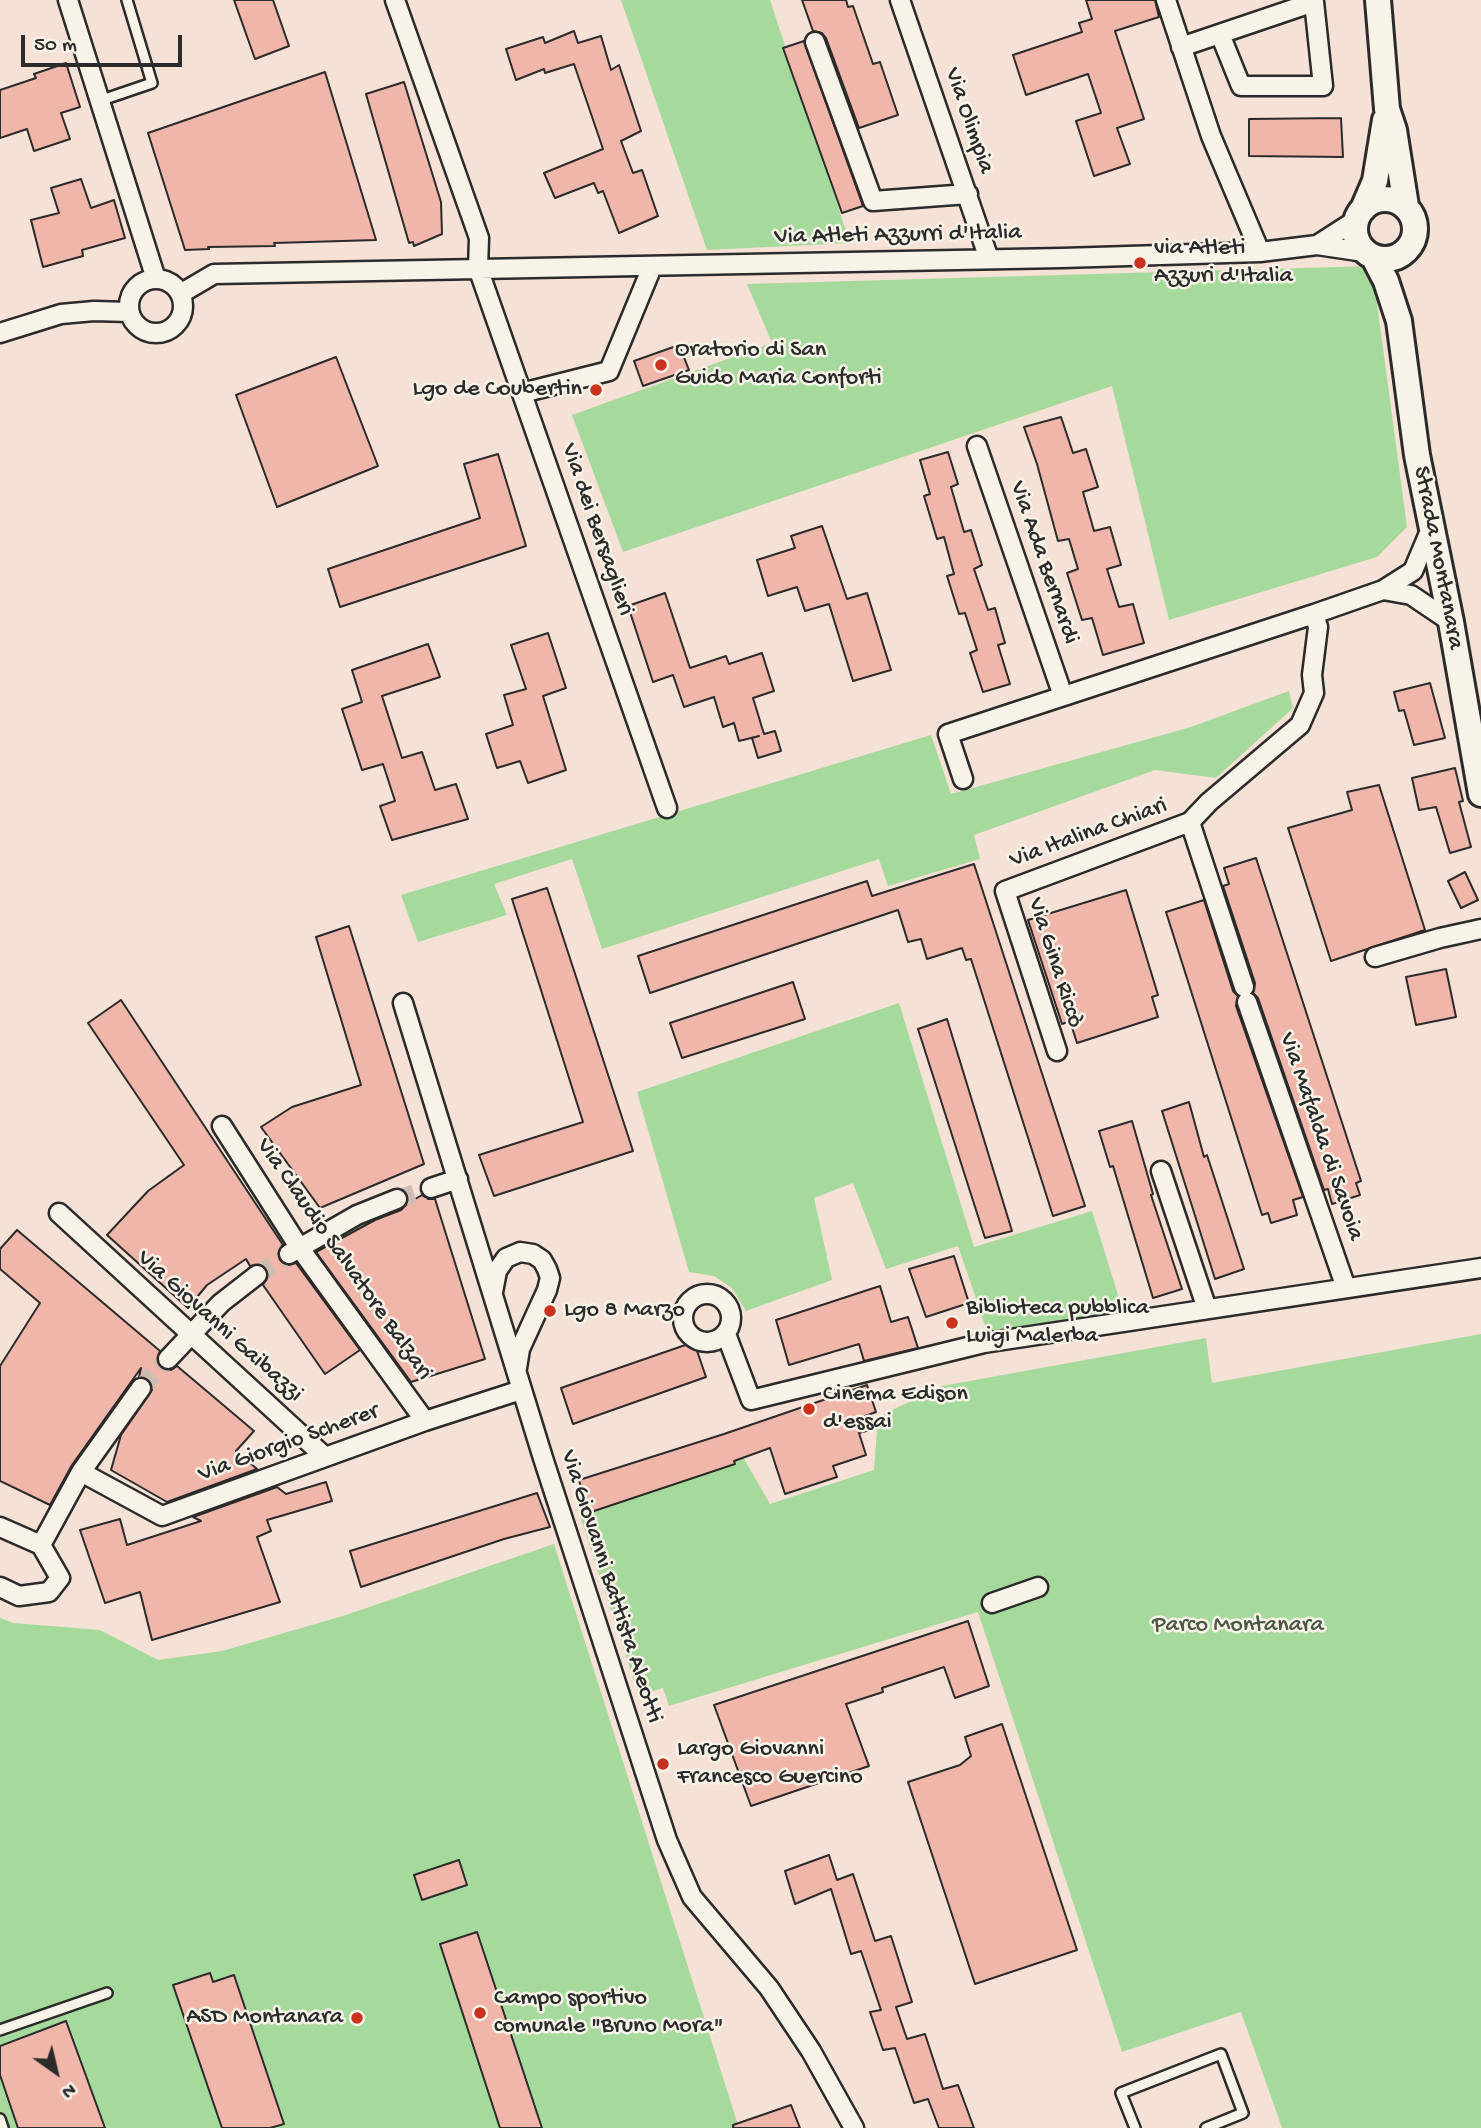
<!DOCTYPE html>
<html>
<head>
<meta charset="utf-8">
<style>
	body { margin:0 }
	#map { position:relative; width:1481px; height:2128px; overflow:hidden; background:#f5e1d5; font-family:"Gochi Hand",sans-serif }
	canvas { display:block }
	.north { position:absolute; left:21px; top:2037px; width:70px; height:70px; -webkit-text-stroke:5px #f7f3e8; paint-order:stroke; rotate:146deg; font-size:19px; font-weight:700; line-height:28px; text-align:center; color:#2b2b2b }
	.north::after { content:''; display:block; margin:auto; width:24px; height:32px; background:#2b2b2b; clip-path:polygon(50% 0,100% 100%,50% 72%,0 100%) }
	.scale { position:absolute; left:21px; top:35px; width:161px; height:32px; box-sizing:border-box; border:4px solid #2b2b2b; border-top:0; padding-left:9px; font-size:21px; line-height:24px; white-space:nowrap; color:#2b2b2b; -webkit-text-stroke:5px #f7f3e8; paint-order:stroke }
</style>
</head>
<body>
<div id="map">
<canvas width="1481" height="2128"></canvas>
<div class="north">N</div>
<div class="scale">50 m</div>
</div>
<script>
const context = document.querySelector('canvas').getContext('2d');
context.lineJoin = 'round';
function fillPath(path, color) {
  context.fillStyle = color;
  context.fill(path, 'evenodd');
}
function shape(rows) {
  const path = new Path2D();
  for (const r of rows) {
    if (r.length === 3) {
      path.moveTo(r[0] + r[2], r[1]);
      path.arc(r[0], r[1], r[2], 0, 2 * Math.PI);
      continue;
    }
    path.moveTo(r[0], r[1]);
    for (let i = 2; i < r.length; i += 2) path.lineTo(r[i], r[i + 1]);
  }
  return path;
}
function trace(path, color, width, dash) {
  context.strokeStyle = color;
  context.lineWidth = width;
  context.lineCap = dash ? 'butt' : 'round';
  context.setLineDash(dash || []);
  context.stroke(path);
}
function drawText(font, color, halo, rows, align = 'center') {
  context.font = font + ' "Gochi Hand",sans-serif';
  context.lineWidth = 5;
  context.setLineDash([]);
  context.textBaseline = 'middle';
  context.strokeStyle = halo;
  context.fillStyle = color;
  for (const [text, x, y, turn = 0] of rows) {
    context.save();
    context.translate(x, y);
    context.rotate((+turn || 0) * Math.PI / 180);
    context.textAlign = isNaN(turn) ? turn : align;
    if (halo) context.strokeText(text, 0, 0);
    context.fillText(text, 0, 0);
    context.restore();
  }
}
const green = shape([
	[621,0,770,0,850,243,707,250],
	[1372,266,1407,527,1377,557,1169,620,1112,386,623,552,572,415,772,343,747,284],
	[1289,691,1293,708,1216,778,1155,770,974,835,980,859,888,886,879,859,602,949,572,859,494,884,507,915,418,942,401,895,931,735,951,794,1191,727],
	[899,1003,974,1247,1092,1211,1123,1311,988,1334,958,1246,886,1269,853,1183,814,1198,832,1280,746,1311,732,1288,714,1276,689,1272,637,1092],
	[1481,1334,1481,2128,1282,2128,1241,2012,1122,2052,978,1612,669,1706,663,1688,639,1696,578,1510,743,1457,770,1504,874,1470,878,1417,942,1386,1206,1338,1212,1383],
	[554,1544,739,2128,0,2128,0,1618,13,1623,100,1630,158,1660,222,1651,346,1615]
]);
const building = shape([
	[234,0,273,0,289,46,255,59,234,0],
	[802,0,846,0,848,7,853,6,873,64,880,62,898,115,859,128,826,38,822,33,813,31,802,0],
	[1086,0,1155,0,1159,17,1115,31,1144,119,1117,128,1130,164,1094,176,1076,121,1101,113,1088,74,1026,95,1013,55,1082,32,1079,23,1092,19,1086,0],
	[574,31,578,43,601,36,611,70,619,65,641,131,621,141,633,173,642,170,658,216,619,233,603,191,598,193,594,183,555,198,544,173,603,149,574,64,545,73,544,69,516,80,506,49,543,37,545,43,574,31],
	[804,41,863,206,842,213,783,48,804,41],
	[66,63,80,107,61,113,70,139,34,151,27,129,0,138,0,90,36,78,34,74,66,63],
	[325,72,376,240,274,243,275,246,208,247,209,249,185,250,148,133,325,72],
	[404,82,441,202,442,234,414,246,413,242,409,243,366,94,404,82],
	[1341,118,1343,157,1249,156,1249,119,1341,118],
	[81,179,91,208,114,200,125,238,82,250,83,256,43,267,31,220,59,213,51,188,81,179],
	[679,345,689,370,643,386,634,361,679,345],
	[336,357,378,466,277,507,236,395,336,357],
	[1061,417,1073,453,1086,449,1098,487,1083,492,1094,531,1110,527,1121,565,1107,569,1119,607,1133,604,1144,643,1103,655,1092,618,1082,620,1067,573,1078,569,1069,539,1058,541,1037,464,1024,427,1061,417],
	[948,452,958,484,951,487,964,532,971,530,982,565,974,569,988,610,995,608,1005,643,998,645,1010,684,983,692,970,653,977,650,965,613,959,614,947,576,954,574,944,537,937,539,924,496,930,494,920,460,948,452],
	[498,454,526,546,340,607,328,569,480,518,464,464,498,454],
	[822,526,847,599,867,593,891,670,853,681,829,604,805,611,797,587,768,596,757,560,795,548,791,536,822,526],
	[665,593,690,668,726,656,729,664,762,653,774,691,753,698,764,734,775,731,781,751,758,758,752,738,759,736,739,741,734,723,723,727,714,697,684,707,673,675,653,682,628,606,665,593],
	[548,633,566,688,543,696,566,770,528,783,520,761,497,768,486,734,513,725,504,695,526,689,511,645,548,633],
	[428,644,440,677,382,696,402,758,422,752,435,790,456,784,468,819,392,840,380,806,395,801,383,764,362,770,342,709,362,702,352,670,428,644],
	[1430,683,1445,738,1414,745,1404,710,1399,711,1394,692,1430,683],
	[1455,768,1463,801,1459,802,1471,847,1450,853,1436,807,1419,810,1412,778,1455,768],
	[1379,785,1425,930,1331,961,1288,828,1352,810,1347,792,1379,785],
	[1256,858,1361,1181,1356,1183,1360,1195,1332,1204,1328,1189,1324,1190,1258,998,1253,993,1255,983,1223,886,1229,884,1224,868,1256,858],
	[974,864,1085,1206,1053,1216,971,959,966,960,962,948,927,959,921,939,908,942,898,910,650,993,638,956,867,881,872,896,974,864],
	[1465,872,1478,900,1461,908,1448,881,1465,872],
	[547,888,633,1151,494,1196,479,1155,583,1122,512,899,547,888],
	[1126,890,1158,995,1152,997,1158,1017,1077,1043,1070,1021,1062,1024,1028,920,1126,890],
	[1204,900,1233,991,1238,996,1236,1006,1303,1197,1293,1200,1297,1215,1271,1223,1268,1213,1262,1215,1166,912,1204,900],
	[349,926,424,1164,320,1208,261,1127,292,1107,361,1085,316,937,349,926],
	[1446,969,1456,1017,1416,1025,1406,977,1446,969],
	[793,982,805,1019,682,1058,670,1023,793,982],
	[121,1000,283,1245,278,1253,280,1260,288,1265,296,1263,360,1350,325,1374,263,1285,268,1274,262,1265,250,1266,246,1259,207,1285,188,1308,107,1235,148,1191,184,1165,88,1023,121,1000],
	[947,1019,1012,1231,985,1238,918,1029,947,1019],
	[1189,1102,1204,1157,1207,1155,1244,1269,1215,1279,1162,1111,1189,1102],
	[1132,1121,1153,1194,1151,1195,1182,1289,1153,1298,1113,1166,1110,1167,1099,1131,1132,1121],
	[422,1195,428,1199,435,1199,485,1359,411,1382,316,1252,375,1220,401,1210,408,1203,422,1195],
	[17,1230,160,1351,157,1362,161,1368,171,1370,177,1366,254,1431,236,1451,257,1469,167,1502,111,1470,121,1435,152,1390,148,1379,139,1377,141,1368,72,1465,50,1505,0,1481,0,1366,40,1303,0,1269,0,1249,17,1230],
	[954,1256,969,1303,926,1317,909,1269,954,1256],
	[880,1286,891,1322,908,1317,918,1348,864,1361,859,1344,789,1365,776,1320,880,1286],
	[694,1342,706,1377,573,1424,561,1388,694,1342],
	[867,1385,876,1412,865,1416,870,1430,859,1433,866,1455,833,1466,837,1477,785,1494,770,1448,734,1461,735,1464,588,1513,579,1480,724,1434,867,1385],
	[326,1482,332,1501,267,1520,271,1531,257,1537,280,1602,152,1640,140,1592,105,1603,80,1530,120,1519,127,1545,201,1521,193,1517,277,1487,286,1494,326,1482],
	[537,1493,550,1527,504,1539,361,1587,350,1551,537,1493],
	[968,1621,989,1686,955,1698,944,1667,882,1688,883,1692,846,1704,869,1766,751,1806,714,1705,968,1621],
	[1002,1724,1077,1950,975,1984,908,1782,960,1765,971,1756,965,1737,1002,1724],
	[829,1855,837,1880,853,1874,875,1941,891,1936,912,2002,896,2007,907,2039,925,2034,943,2089,958,2085,974,2128,939,2128,928,2099,914,2103,895,2048,883,2050,870,2012,881,2010,861,1951,851,1954,831,1889,795,1904,785,1871,829,1855],
	[459,1860,467,1885,422,1900,414,1875,459,1860],
	[477,1932,542,2128,500,2128,440,1944,477,1932],
	[210,1973,213,1982,234,1975,284,2124,270,2128,222,2128,173,1985,210,1973],
	[66,2021,105,2128,18,2128,0,2075,0,2046,66,2021],
	[791,2105,800,2128,733,2128,733,2125,791,2105]
]);
const streetTunnel = shape([
	[397,1199,431,1188],
	[257,1275,289,1254],
	[141,1388,168,1359]
]);
const lane = shape([
	[99,101,152,83,127,0],
	[0,2030,107,1993],
	[0,2119,3,2128],
	[1135,2128,1121,2093,1221,2054,1243,2113,1206,2128]
]);
const street = shape([
	[68,0,156,279],
	[395,0,479,238,478,268,667,808],
	[900,0,989,259],
	[1166,0,1211,136,1260,252],
	[815,42,873,201,968,194],
	[1181,47,1314,2,1323,86,1241,86,1220,34],
	[1317,245,1356,220],
	[156,306,27],
	[180,294,214,274,1062,258,1260,252,1317,245,1364,252],
	[0,333,61,314,94,311,129,312],
	[522,393,609,371,652,267],
	[977,446,1063,696],
	[1383,590,1411,595,1451,622],
	[963,779,948,734,1314,614],
	[1190,822,1244,987],
	[1375,957,1440,938,1481,929],
	[1247,1002,1346,1288],
	[403,1003,543,1458,667,1840,692,1897,769,1988,811,2051,854,2128],
	[1057,1051,1005,891,1190,822,1209,802,1300,725,1314,693,1312,675,1318,627,1314,614,1383,590,1413,571,1432,526],
	[222,1126,299,1247,425,1421],
	[1161,1171,1207,1309],
	[431,1188,458,1179],
	[59,1213,324,1456],
	[289,1254,357,1215,397,1199],
	[493,1292,497,1271,506,1258,520,1252,533,1254,542,1260,547,1269,550,1278,547,1290,520,1349,517,1368],
	[707,1318,24],
	[726,1334,751,1400,984,1343,1481,1268],
	[168,1359,221,1303,257,1275],
	[81,1472,162,1516,425,1421,521,1390],
	[0,1527,41,1545,60,1578,49,1592,19,1596,0,1587],
	[41,1545,81,1472,141,1388],
	[992,1603,1038,1587]
]);
const secondary = shape([
	[1378,0,1387,109,1394,130,1406,206],
	[1385,229,30],
	[1363,209,1375,181,1385,120],
	[1374,258,1386,281,1399,321,1417,455,1451,622,1481,794]
]);
const markers = [
	[1140,263,7,"#c8321e"],
	[661,365,7,"#c8321e"],
	[596,390,7,"#c8321e"],
	[550,1311,7,"#c8321e"],
	[952,1323,7,"#c8321e"],
	[809,1409,7,"#c8321e"],
	[663,1764,7,"#c8321e"],
	[480,2013,7,"#c8321e"],
	[357,2018,7,"#c8321e"]
];
const streetNames = [
	["Via Olimpia",968,121,71],
	["Via Atleti Azzurri d'Italia",898,236,-1],
	["Via dei Bersaglieri",596,530,71],
	["Strada Montanara",1437,558,79],
	["Via Ada Bernardi",1043,563,71],
	["Via Italina Chiari",1089,834,-20],
	["Via Gina Riccò",1054,963,72],
	["Via Mafalda di Savoia",1320,1137,71],
	["Via Claudio Salvatore Balzari",343,1260,55],
	["Via Giovanni Gaibazzi",219,1327,42],
	["Via Giorgio Scherer",289,1444,-20],
	["Via Giovanni Battista Aleotti",610,1587,72]
];
const poiNames = [
	["via Atleti",1154,249],
	["Azzuri d'Italia",1154,277],
	["Oratorio di San",675,351],
	["Guido Maria Conforti",675,379],
	["Lgo de Coubertin",582,390,"right"],
	["Biblioteca pubblica",966,1309],
	["Luigi Malerba",966,1337],
	["Lgo 8 Marzo",564,1311],
	["Cinema Edison",823,1395],
	["d'essai",823,1423],
	["Largo Giovanni",677,1750],
	["Francesco Guercino",677,1778],
	["Campo sportivo",494,1999],
	["comunale \"Bruno Mora\"",494,2027],
	["ASD Montanara",343,2018,"right"]
];
const parkNames = [
	["Parco Montanara",1238,1626]
];
fillPath(green, '#a6da9c');
fillPath(building, '#f0b6aa');
trace(building, '#2b2b2b', 2);
trace(streetTunnel, '#cdbdb3', 18, [18, 9]);
trace(lane, '#2b2b2b', 14);
trace(street, '#2b2b2b', 23);
trace(secondary, '#2b2b2b', 30);
trace(lane, '#f7f3e8', 9);
trace(street, '#f7f3e8', 18);
trace(secondary, '#f7f3e8', 24);
for (const [x, y, r, color] of markers) {
  const dot = new Path2D();
  dot.arc(x, y, r, 0, 2 * Math.PI);
  context.fillStyle = color;
  context.fill(dot);
  trace(dot, '#f7f3e8', 2.5);
}
drawText('24px', '#2b2b2b', '#f7f3e8', streetNames);
drawText('24px', '#2b2b2b', '#f7f3e8', poiNames, 'left');
drawText('24px', '#4a5747', '#f7f3e8', parkNames);
</script>
</body>
</html>
